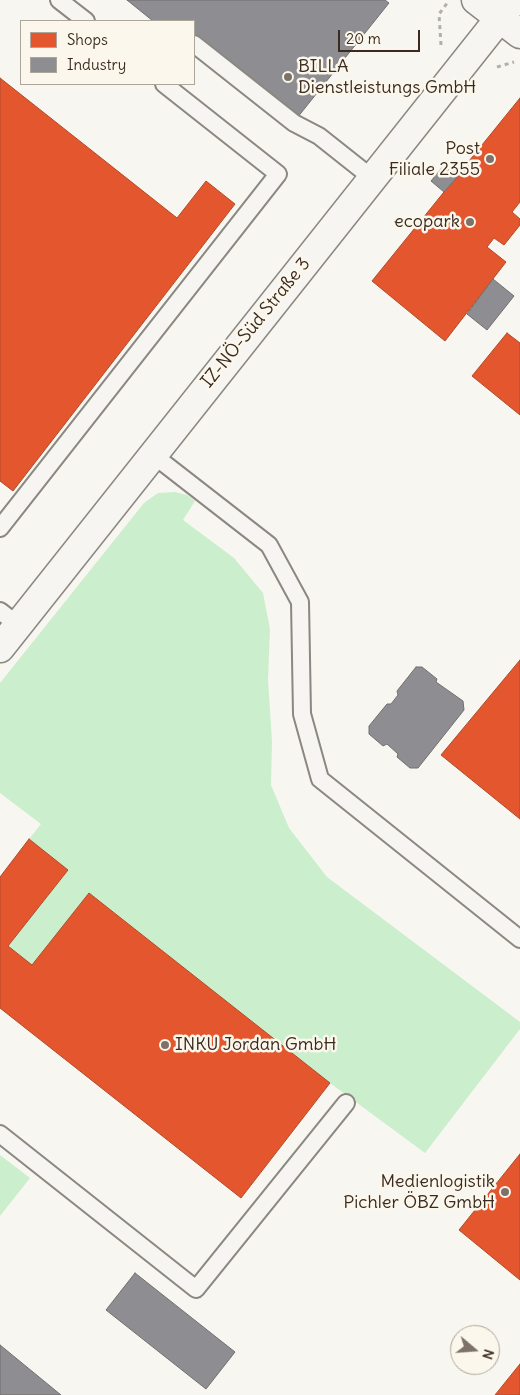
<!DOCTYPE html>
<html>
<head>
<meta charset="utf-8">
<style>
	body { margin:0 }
	#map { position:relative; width:520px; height:1395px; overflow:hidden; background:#f8f6f0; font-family:Delius,sans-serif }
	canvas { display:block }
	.legend { position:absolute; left:20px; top:20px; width:175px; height:65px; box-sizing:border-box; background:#fbf7ec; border:1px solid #aea59a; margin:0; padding:6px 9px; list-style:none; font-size:15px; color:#3b2a1e }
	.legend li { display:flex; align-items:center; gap:10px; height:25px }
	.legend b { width:25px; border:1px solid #aea59a }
	.north { position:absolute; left:450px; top:1325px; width:50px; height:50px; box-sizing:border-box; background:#fbf7ec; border:1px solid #aea59a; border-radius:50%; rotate:108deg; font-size:14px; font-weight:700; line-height:20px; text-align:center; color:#3b2a1e }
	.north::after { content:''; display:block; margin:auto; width:18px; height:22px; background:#7d7168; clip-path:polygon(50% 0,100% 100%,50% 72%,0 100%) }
	.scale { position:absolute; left:338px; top:30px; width:82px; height:22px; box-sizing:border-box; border:2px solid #3b2a1e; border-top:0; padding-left:6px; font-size:15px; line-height:18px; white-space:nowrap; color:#3b2a1e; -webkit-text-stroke:4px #fbf7ec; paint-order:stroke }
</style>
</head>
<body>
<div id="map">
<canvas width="520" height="1395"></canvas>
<ul class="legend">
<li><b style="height:14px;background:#e4572e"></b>Shops</li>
<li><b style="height:14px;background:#8d8d92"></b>Industry</li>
</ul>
<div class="north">N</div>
<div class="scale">20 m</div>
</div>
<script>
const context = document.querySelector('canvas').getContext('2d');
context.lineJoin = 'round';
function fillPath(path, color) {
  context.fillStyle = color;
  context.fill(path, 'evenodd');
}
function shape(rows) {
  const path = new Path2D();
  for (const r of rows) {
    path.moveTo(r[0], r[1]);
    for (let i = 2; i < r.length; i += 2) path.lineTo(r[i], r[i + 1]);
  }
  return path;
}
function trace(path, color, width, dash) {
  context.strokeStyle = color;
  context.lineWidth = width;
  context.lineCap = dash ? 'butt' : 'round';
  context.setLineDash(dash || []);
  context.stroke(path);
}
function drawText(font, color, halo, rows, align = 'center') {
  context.font = font + ' Delius,sans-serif';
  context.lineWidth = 5;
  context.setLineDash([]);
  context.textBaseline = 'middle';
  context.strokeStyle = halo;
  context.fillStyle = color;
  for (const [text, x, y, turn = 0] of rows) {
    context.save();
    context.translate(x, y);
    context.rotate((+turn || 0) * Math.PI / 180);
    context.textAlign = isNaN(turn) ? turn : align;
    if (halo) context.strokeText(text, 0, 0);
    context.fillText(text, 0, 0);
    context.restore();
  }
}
const green = shape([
	[175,492,187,495,195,501,183,520,234,558,263,593,270,629,268,680,272,741,271,785,289,828,327,877,520,1022,520,1029,425,1153,330,1083,89,893,32,965,8,946,68,870,29,839,41,824,0,793,0,683,144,503,158,493],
	[0,1155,30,1178,0,1216]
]);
const shops = shape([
	[0,78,177,218,206,181,235,204,13,491,0,481,0,78],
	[520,98,520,202,512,212,520,219,520,225,504,245,494,238,487,247,506,262,445,341,372,281,520,98],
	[507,333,520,343,520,415,472,376,507,333],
	[520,660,520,819,441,755,520,660],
	[29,839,68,870,8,946,32,965,89,893,330,1083,241,1198,0,1008,0,877,29,839],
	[520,1154,520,1280,459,1230,520,1154],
	[520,1364,520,1395,495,1395,520,1364]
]);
const industry = shape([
	[127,0,385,0,389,3,297,118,194,36,194,21,153,21,127,0],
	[445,164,459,175,444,192,431,181,445,164],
	[493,279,514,296,487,330,467,314,493,279],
	[416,667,422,667,437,679,436,682,463,701,464,710,418,768,410,768,397,757,398,754,387,744,383,746,369,734,369,726,387,704,391,704,398,695,397,691,416,667],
	[135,1273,235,1352,206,1389,106,1310,135,1273],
	[0,1345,61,1395,0,1395,0,1345]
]);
const path = shape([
	[441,45,439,14,448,2],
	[497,67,514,62]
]);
const service = shape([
	[59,0,86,21],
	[194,44,294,123,319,136,372,178],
	[152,454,269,545,300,602,302,714,320,779,520,939],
	[0,528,278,174,164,84],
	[0,611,18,625],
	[0,1134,196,1289,346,1103]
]);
const minor = shape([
	[476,0,520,34],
	[0,648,514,0]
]);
const markers = [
	[288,77,5,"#7d7168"],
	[490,159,5,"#7d7168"],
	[470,222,5,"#7d7168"],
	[165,1045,5,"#7d7168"],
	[505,1192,5,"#7d7168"]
];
const poiNames = [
	["BILLA",298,67,"left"],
	["Dienstleistungs GmbH",298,88,"left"],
	["Post",480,149],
	["Filiale 2355",480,170],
	["ecopark",460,222],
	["INKU Jordan GmbH",175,1045,"left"],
	["Medienlogistik",495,1182],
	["Pichler ÖBZ GmbH",495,1203]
];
const streetNames = [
	["IZ-NÖ-Süd Straße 3",256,323,-51]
];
fillPath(green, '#cbeecc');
fillPath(shops, '#e4572e');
trace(shops, '#b14a29', 1);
fillPath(industry, '#8d8d92');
trace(industry, '#746f6f', 1);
trace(service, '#8b8781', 20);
trace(minor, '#8b8781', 31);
trace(path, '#b3b0ac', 3, [4, 4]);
trace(service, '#f6f5f1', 16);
trace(minor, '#f6f5f1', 28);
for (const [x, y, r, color] of markers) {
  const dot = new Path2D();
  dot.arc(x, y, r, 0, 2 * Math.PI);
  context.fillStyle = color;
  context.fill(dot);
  trace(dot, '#fbf7ec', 2);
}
drawText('18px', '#3b2a1e', '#fbf7ec', poiNames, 'right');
drawText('18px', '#3b2a1e', '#fbf7ec', streetNames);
</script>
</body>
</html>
